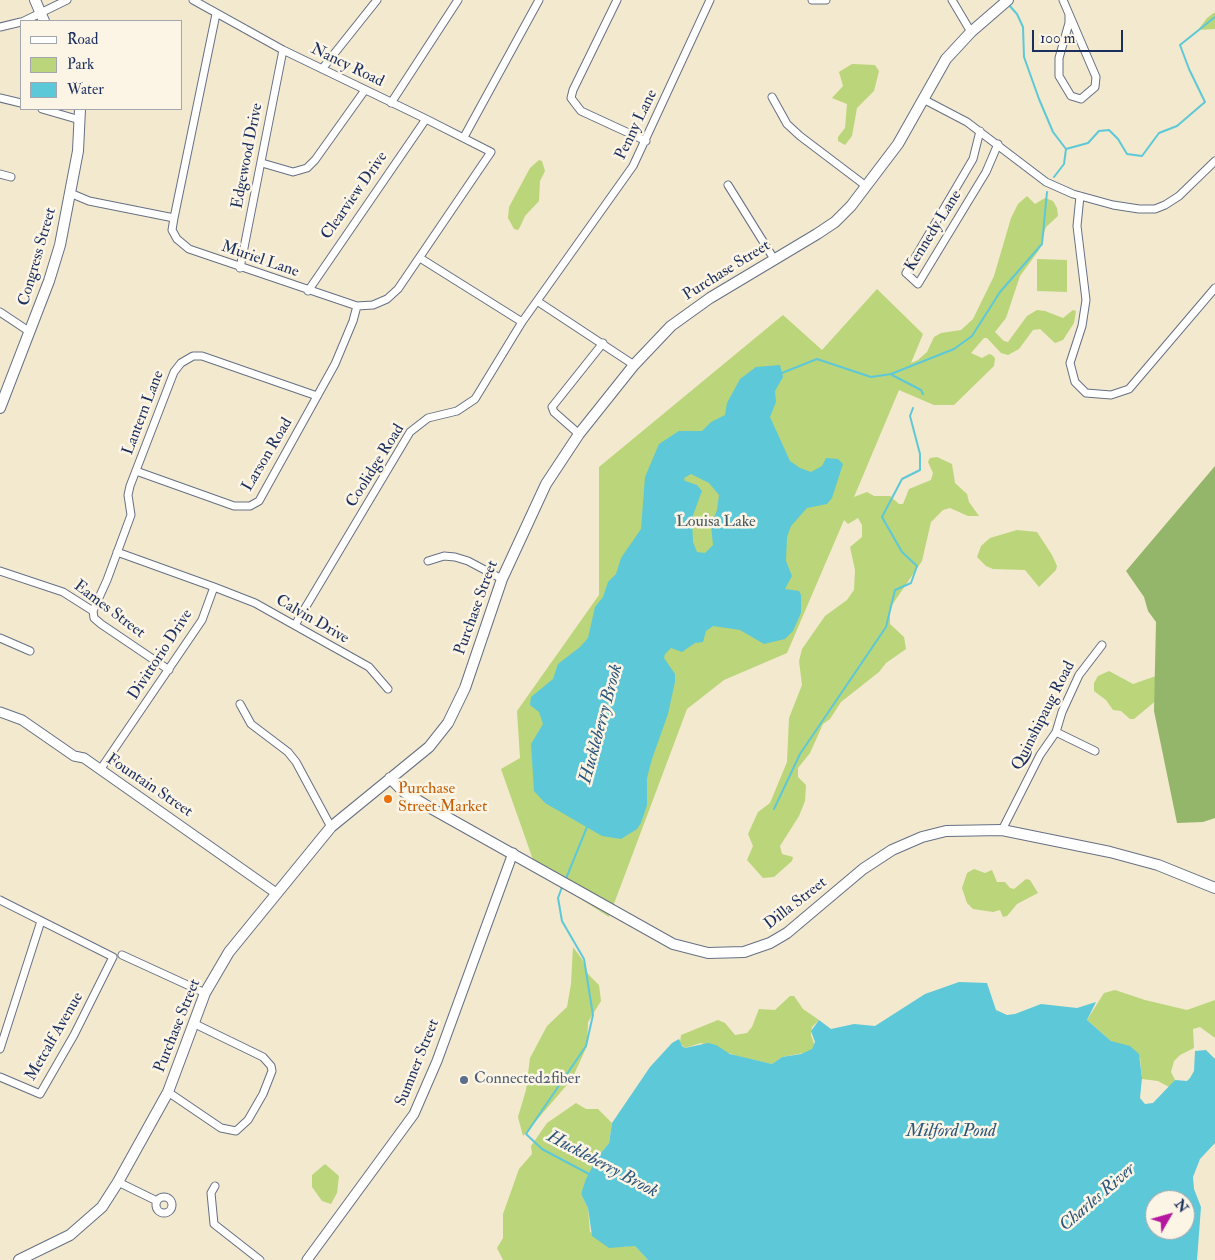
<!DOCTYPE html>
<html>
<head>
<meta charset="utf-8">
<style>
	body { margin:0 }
	#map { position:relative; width:1215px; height:1260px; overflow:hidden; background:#f2e9ce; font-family:"IM FELL Double Pica",serif }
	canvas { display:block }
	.legend { position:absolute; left:20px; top:20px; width:162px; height:90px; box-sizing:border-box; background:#fcf5e5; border:1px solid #a2a6af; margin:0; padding:6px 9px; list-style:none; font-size:15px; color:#1b2f5e }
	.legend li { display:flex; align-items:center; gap:10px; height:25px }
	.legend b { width:25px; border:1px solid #a2a6af }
	.north { position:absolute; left:1145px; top:1190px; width:50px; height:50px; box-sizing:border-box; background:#fcf5e5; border:1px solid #a2a6af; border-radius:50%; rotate:52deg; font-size:14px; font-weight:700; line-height:20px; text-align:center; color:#1b2f5e }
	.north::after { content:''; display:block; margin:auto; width:18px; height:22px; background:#b5179e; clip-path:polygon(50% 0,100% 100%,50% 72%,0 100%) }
	.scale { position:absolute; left:1032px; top:30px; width:91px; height:22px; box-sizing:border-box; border:2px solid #1b2f5e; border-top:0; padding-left:6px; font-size:15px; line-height:18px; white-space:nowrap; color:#1b2f5e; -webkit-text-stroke:4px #fcf5e5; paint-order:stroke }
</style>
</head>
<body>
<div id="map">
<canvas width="1215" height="1260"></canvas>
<ul class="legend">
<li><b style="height:6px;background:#fff"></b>Road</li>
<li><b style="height:14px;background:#bbd57a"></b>Park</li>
<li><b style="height:14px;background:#5dc8d7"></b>Water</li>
</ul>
<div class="north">N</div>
<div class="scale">100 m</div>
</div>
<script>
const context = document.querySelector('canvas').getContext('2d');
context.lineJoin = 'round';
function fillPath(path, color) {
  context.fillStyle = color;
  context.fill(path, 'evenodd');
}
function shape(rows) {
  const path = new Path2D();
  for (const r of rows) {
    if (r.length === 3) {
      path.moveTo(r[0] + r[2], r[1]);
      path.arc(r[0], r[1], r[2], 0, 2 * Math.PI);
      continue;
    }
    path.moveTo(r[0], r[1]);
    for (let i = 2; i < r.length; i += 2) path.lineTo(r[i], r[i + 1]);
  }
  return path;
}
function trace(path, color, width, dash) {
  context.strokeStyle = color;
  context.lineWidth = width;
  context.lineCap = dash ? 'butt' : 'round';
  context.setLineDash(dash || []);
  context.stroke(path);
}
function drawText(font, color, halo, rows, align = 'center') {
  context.font = font + ' "IM FELL Double Pica",serif';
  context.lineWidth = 5;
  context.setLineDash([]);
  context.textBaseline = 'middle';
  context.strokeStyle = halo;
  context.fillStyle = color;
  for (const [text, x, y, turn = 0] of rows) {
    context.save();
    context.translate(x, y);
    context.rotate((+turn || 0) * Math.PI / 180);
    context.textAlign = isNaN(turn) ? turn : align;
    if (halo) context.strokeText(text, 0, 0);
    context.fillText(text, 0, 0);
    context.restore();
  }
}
const green = shape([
	[1215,12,1215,29,1198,30,1207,18],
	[852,64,875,65,879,71,874,91,857,108,852,136,845,145,838,141,838,137,845,128,847,104,832,98,843,86,839,72],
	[539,160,542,161,545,171,540,181,539,201,525,216,520,227,518,230,514,229,508,218,509,207,530,168],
	[1027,196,1035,204,1045,198,1053,201,1057,208,1058,216,1046,227,1039,250,1020,276,1006,318,995,332,1004,341,1008,342,1027,316,1037,310,1045,311,1063,318,1073,310,1076,311,1074,323,1063,340,1055,343,1040,329,1033,330,1019,349,1008,355,1001,353,987,338,984,338,971,353,982,358,989,354,992,355,995,358,994,366,954,405,934,405,899,390,854,497,867,492,874,496,890,496,899,504,903,504,909,489,931,480,933,473,928,462,930,458,937,457,952,464,955,483,967,494,969,502,979,516,968,516,950,508,943,510,931,522,922,561,890,608,890,624,904,637,906,649,886,663,879,672,841,702,830,719,823,724,810,753,798,768,798,777,806,785,805,801,799,816,780,846,782,854,793,857,792,861,774,877,763,878,747,860,753,846,748,834,758,812,770,803,787,762,789,718,802,685,799,661,802,649,825,616,847,600,854,590,855,570,850,547,862,537,862,525,858,518,848,524,844,520,787,653,724,680,687,709,609,917,537,871,501,769,520,758,517,711,599,595,599,467,783,315,822,350,877,289,923,334,911,363,918,360,927,352,934,337,941,333,961,330,973,319,994,276,1011,218,1018,204],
	[1037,259,1067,260,1067,292,1037,291],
	[1017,530,1037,532,1052,555,1057,566,1056,570,1039,587,1025,570,993,569,986,566,977,557,981,546,990,538],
	[1109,671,1133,684,1156,676,1158,699,1134,719,1130,719,1121,711,1113,710,1106,700,1094,691,1094,683,1098,676],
	[974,869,985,873,992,870,997,882,1005,882,1010,888,1014,889,1026,879,1030,880,1038,893,1017,904,1007,916,1003,917,1000,910,993,912,973,909,967,903,962,888,967,873],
	[573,947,582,959,588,974,599,985,601,1001,588,1022,587,1046,572,1079,523,1136,518,1117,526,1090,530,1058,547,1026,567,1007,571,984],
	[1115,990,1145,1000,1187,1010,1215,1000,1215,1038,1200,1027,1193,1029,1194,1048,1180,1055,1174,1061,1171,1072,1175,1080,1169,1087,1158,1081,1142,1079,1140,1058,1111,1041,1087,1020,1104,993],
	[790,996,794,996,803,1009,819,1020,812,1027,811,1035,815,1046,809,1052,782,1057,772,1064,737,1056,701,1043,685,1048,680,1043,681,1035,718,1020,725,1023,735,1035,747,1033,752,1027,759,1009,775,1010],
	[576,1103,586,1109,598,1109,612,1123,609,1143,597,1158,581,1194,588,1208,590,1232,625,1247,632,1245,635,1246,648,1260,503,1260,497,1248,503,1238,503,1214,519,1169,532,1154,531,1146,547,1123],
	[325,1164,339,1176,337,1193,331,1204,322,1201,312,1187,312,1175]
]);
const forest = shape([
	[1215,466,1215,818,1203,822,1177,823,1154,711,1156,622,1148,611,1144,597,1126,571]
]);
const water = shape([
	[780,365,783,377,775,391,776,402,770,417,790,461,800,468,811,472,822,466,826,458,838,459,843,464,832,498,827,504,807,508,791,526,787,537,786,561,792,576,785,589,799,591,801,595,801,613,793,631,785,639,764,644,740,630,713,626,706,631,703,642,695,643,682,652,671,648,665,654,664,658,675,674,675,682,668,714,652,759,647,778,647,805,641,823,637,829,621,839,602,836,545,803,534,791,531,744,543,724,539,712,530,705,531,697,553,679,558,664,580,647,588,638,595,607,603,597,608,582,616,574,621,558,641,529,645,477,659,444,679,431,702,431,711,422,725,415,727,403,740,379,756,367],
	[691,474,709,483,719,495,717,510,711,525,713,545,705,553,697,552,693,542,692,518,702,491,697,485,685,481,684,478],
	[959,982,987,983,996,1010,1007,1015,1015,1014,1041,1004,1077,1008,1096,1002,1087,1020,1111,1041,1130,1046,1139,1054,1142,1078,1140,1098,1145,1104,1153,1103,1175,1080,1187,1081,1190,1078,1194,1071,1195,1051,1206,1050,1215,1059,1215,1143,1200,1159,1193,1177,1194,1189,1201,1207,1197,1260,648,1260,635,1246,609,1248,592,1236,588,1208,581,1194,586,1179,597,1158,609,1143,612,1123,650,1067,672,1043,679,1039,682,1046,685,1048,708,1043,716,1045,730,1054,772,1064,782,1057,801,1054,812,1049,815,1042,811,1031,819,1020,831,1029,854,1024,875,1026,925,994],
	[1155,1200,1185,1200,1185,1230,1155,1230]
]);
const stream = shape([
	[1008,4,1017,14,1023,27,1024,57,1039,99,1053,132,1066,149],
	[1054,177,1064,164,1066,149,1088,143,1099,131,1109,130,1118,139,1127,154,1142,156,1159,133,1177,126,1205,102,1189,69,1180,45,1215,17],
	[782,373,817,359,871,377,891,374,954,349,972,336,1000,292,1042,244,1047,192],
	[892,375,921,390,923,394],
	[774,809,800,754,886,627,895,590,911,583,917,566,902,552,882,517,902,479,920,470,920,454,910,416,913,408],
	[565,881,587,827],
	[562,887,558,898,562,921,584,959,593,1015,586,1046,526,1134,542,1149,589,1174]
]);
const minor = shape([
	[193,0,283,50,426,119,491,152,398,289,387,299,373,305,357,306,189,249,177,239,172,230,174,218,216,14],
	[617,0,573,90,571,98,581,111,646,141],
	[812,0,826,0],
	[952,0,971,32],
	[1063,0,1069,14,1069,23,1059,58,1059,76,1071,96,1081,99,1095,87,1096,77,1069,14],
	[24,21,67,0],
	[0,27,21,22],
	[322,69,377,0],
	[772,97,787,124,800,136,866,186],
	[0,98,21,103],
	[923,99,967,122,1046,182,1073,194,1113,205,1139,209,1155,209,1165,205,1179,196,1215,161],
	[391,103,458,0],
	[42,109,80,120],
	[980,131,973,159,906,273,918,284,986,172,998,144],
	[464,137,539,0],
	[262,163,293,172,307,168,315,160,365,90],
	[0,174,11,177],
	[728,185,774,259],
	[70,193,89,201,174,218],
	[1080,196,1077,226,1086,300,1082,326,1070,363,1075,382,1086,393,1111,395,1129,389,1215,288],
	[420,258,522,322],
	[240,268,283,50],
	[308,291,426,119],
	[537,301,634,365],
	[0,312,30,332],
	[579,434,554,412,552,407,603,343],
	[136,471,234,506,250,506,259,501,335,364,353,321,357,306],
	[428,561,444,556,455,557,468,561,502,579],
	[0,571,63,592,93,611,94,618,101,624,169,670],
	[214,587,255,603,369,667,388,689],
	[93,611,107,580,131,515,128,495,130,486,174,372,181,363,193,356,202,356,317,396],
	[295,625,410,432,428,418,457,411,475,399,522,322,633,166,710,0],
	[0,638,30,651],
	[240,704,251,724,288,752,296,762,331,827],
	[1056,732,1095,751],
	[100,770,202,620,214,587,117,552],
	[1002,830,1040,755,1056,732,1062,712,1079,675,1102,645],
	[0,900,113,957,74,1035,40,1094,0,1077],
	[122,955,205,993],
	[0,1049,41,921],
	[168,1092,221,1128,236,1131,248,1120,263,1094,272,1071,271,1066,263,1057,195,1024],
	[118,1182,157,1201],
	[215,1186,211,1193,214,1224,260,1260],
	[164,1205,8]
]);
const tertiary = shape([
	[0,712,22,720,74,756,84,758,276,893],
	[307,1260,414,1114,437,1061,513,853]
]);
const secondary = shape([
	[35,0,44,21],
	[0,408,49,281,60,245,78,151,80,109],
	[390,778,404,792,427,806,673,944,708,953,744,952,770,943,787,933,863,869,892,850,922,837,946,831,1002,830,1110,852,1158,865,1215,888],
	[19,1260,70,1235,102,1207,118,1182,168,1092,205,993,229,952,331,827,429,747,448,723,465,688,502,579,546,484,579,434,634,365,671,326,710,298,817,234,835,222,851,206,898,144,946,59,971,32,1008,0]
]);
const markers = [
	[388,799,5,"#e8710a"],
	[464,1080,5,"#5c6f8a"]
];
const streetNames = [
	["Nancy Road",347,66,26],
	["Penny Lane",637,125,-64],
	["Edgewood Drive",248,156,-79],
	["Clearview Drive",355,196,-55],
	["Kennedy Lane",934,231,-58],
	["Congress Street",38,257,-74],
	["Muriel Lane",260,260,19],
	["Purchase Street",727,271,-32],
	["Lantern Lane",144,413,-69],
	["Larson Road",268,455,-59],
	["Coolidge Road",376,466,-58],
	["Purchase Street",477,608,-70],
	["Eames Street",109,610,37],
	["Calvin Drive",312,620,30],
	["Divittorio Drive",161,655,-57],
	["Quinshipaug Road",1044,716,-63],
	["Fountain Street",149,786,34],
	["Dilla Street",796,904,-38],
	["Purchase Street",178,1026,-68],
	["Metcalf Avenue",55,1037,-60],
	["Sumner Street",418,1063,-68]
];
const parkNames = [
	["Louisa Lake",716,523]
];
const foodNames = [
	["Purchase",398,790],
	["Street Market",398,808]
];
const serviceNames = [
	["Connected2fiber",474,1080]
];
const waterNames = [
	["Huckleberry Brook",602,724,-75],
	["Milford Pond",951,1132],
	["Huckleberry Brook",602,1165,28],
	["Charles River",1098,1198,-41]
];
fillPath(green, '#bbd57a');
fillPath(forest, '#94b66a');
fillPath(water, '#5dc8d7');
trace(stream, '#5dc8d7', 2);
trace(minor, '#667085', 9);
trace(tertiary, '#667085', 11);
trace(secondary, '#667085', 12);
trace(minor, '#fff', 7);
trace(tertiary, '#fff', 9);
trace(secondary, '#fff', 10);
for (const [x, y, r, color] of markers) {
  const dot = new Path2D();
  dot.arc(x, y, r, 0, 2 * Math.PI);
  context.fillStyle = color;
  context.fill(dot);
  trace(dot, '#fcf5e5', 2);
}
drawText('16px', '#1b2f5e', '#fcf5e5', streetNames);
drawText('16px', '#435865', '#fcf5e5', parkNames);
drawText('16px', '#c56008', '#fcf5e5', foodNames, 'left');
drawText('16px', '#4e5e75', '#fcf5e5', serviceNames, 'left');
drawText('italic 18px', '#2c557c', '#fcf5e5', waterNames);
</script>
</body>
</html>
